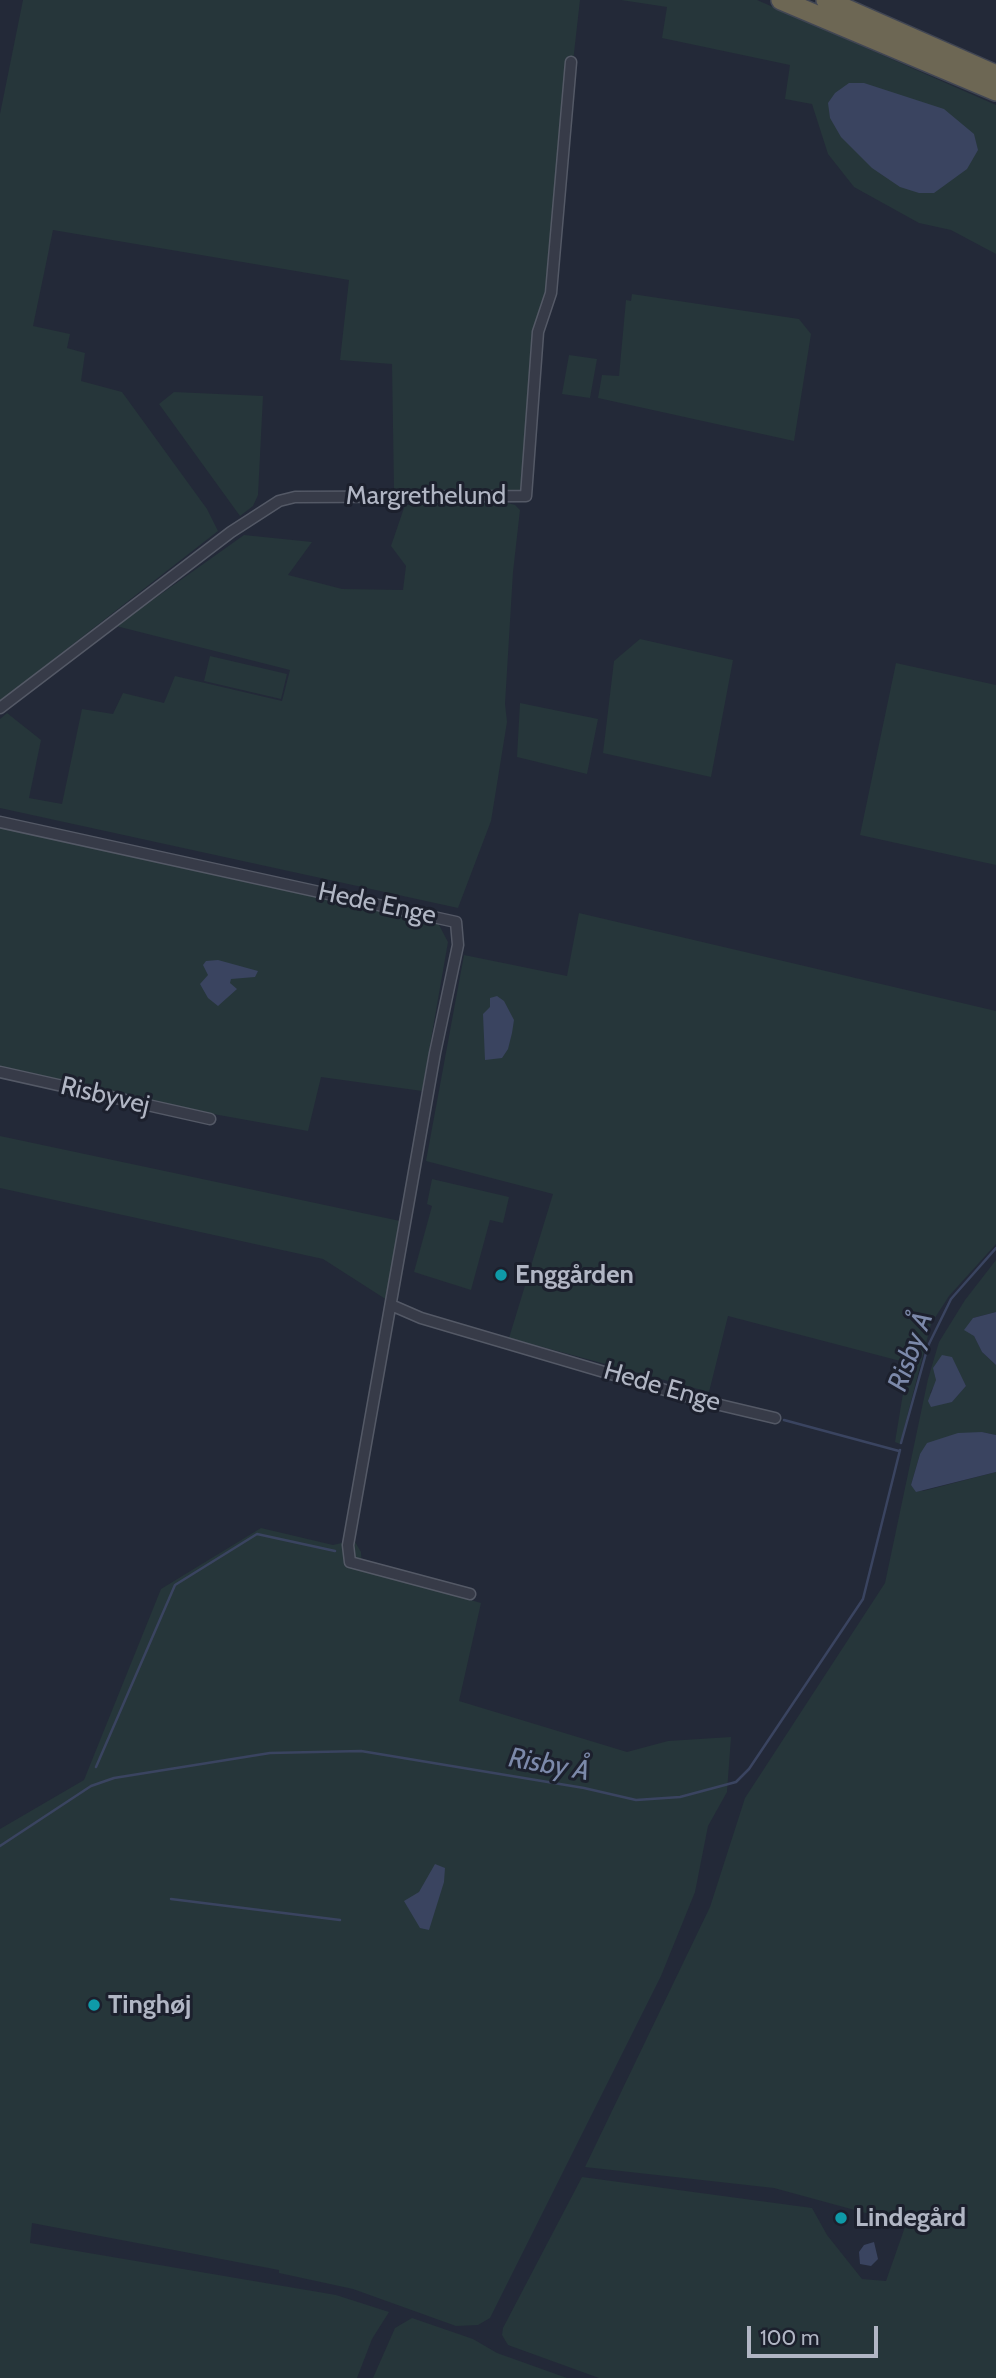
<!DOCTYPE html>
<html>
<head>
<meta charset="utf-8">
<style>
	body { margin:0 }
	#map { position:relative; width:996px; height:2378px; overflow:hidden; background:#232938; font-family:Cabin,sans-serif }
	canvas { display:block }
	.scale { position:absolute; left:747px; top:2326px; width:131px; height:32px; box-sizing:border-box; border:4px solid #b1b6c4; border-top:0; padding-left:9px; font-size:21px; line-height:24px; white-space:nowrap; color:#b1b6c4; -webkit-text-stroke:5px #1c202d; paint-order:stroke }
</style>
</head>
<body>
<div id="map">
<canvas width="996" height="2378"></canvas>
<div class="scale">100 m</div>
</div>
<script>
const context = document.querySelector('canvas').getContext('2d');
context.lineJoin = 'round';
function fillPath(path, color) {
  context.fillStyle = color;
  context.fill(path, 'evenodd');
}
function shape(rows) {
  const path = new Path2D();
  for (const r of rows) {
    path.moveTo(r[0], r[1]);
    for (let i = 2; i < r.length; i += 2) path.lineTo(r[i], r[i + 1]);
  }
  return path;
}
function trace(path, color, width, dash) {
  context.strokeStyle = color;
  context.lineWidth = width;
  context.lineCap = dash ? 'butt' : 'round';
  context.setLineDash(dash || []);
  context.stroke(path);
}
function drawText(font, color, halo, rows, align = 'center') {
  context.font = font + ' Cabin,sans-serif';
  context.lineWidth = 6;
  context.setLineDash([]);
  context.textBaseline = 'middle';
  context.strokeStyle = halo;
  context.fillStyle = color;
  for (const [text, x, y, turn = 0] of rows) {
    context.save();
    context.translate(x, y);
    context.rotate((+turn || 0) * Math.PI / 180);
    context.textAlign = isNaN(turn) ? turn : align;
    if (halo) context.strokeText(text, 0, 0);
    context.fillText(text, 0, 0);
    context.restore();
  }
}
const green = shape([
	[23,0,580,0,573,62,565,70,548,281,539,315,529,377,521,491,394,490,392,364,340,360,349,280,53,230,33,326,70,334,67,348,85,353,81,381,122,392,207,509,218,531,0,701,0,114],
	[621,0,757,0,996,105,996,254,951,230,919,223,854,187,828,154,812,104,785,99,790,65,662,38,667,7],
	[632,294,799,319,811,334,794,441,598,398,602,375,619,376,626,300,631,301],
	[569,355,597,359,590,398,562,394],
	[174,392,263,396,258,495,253,506,240,516,159,404],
	[504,502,515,505,520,510,513,572,505,704,507,722,491,821,458,908,0,808,0,719,7,713,41,740,29,798,62,804,82,709,113,714,123,693,164,703,175,676,282,701,290,670,116,626,244,535,312,542,288,575,342,589,403,590,406,566,391,546,405,505],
	[640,639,733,660,711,777,603,753,614,661],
	[210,656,287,674,281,699,204,681],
	[896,663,996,685,996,865,860,835],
	[520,703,598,719,587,774,517,757],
	[0,826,438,923,448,942,422,1091,321,1077,308,1131,202,1112,0,1068],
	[579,913,996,1011,996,1244,949,1296,931,1324,900,1444,895,1442,908,1363,728,1316,709,1392,509,1338,553,1194,426,1161,464,955,567,976],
	[0,1136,400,1221,387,1300,323,1259,0,1188],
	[432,1179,509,1197,503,1223,490,1220,471,1290,414,1272,432,1206,427,1204],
	[996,1260,996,1312,973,1318,974,1336,982,1352,996,1365,996,1435,982,1432,920,1454,911,1485,923,1491,996,1472,996,2378,599,2378,508,2345,502,2335,503,2328,582,2177,812,2208,827,2235,862,2279,886,2281,906,2224,774,2188,585,2167,710,1907,745,1798,885,1583,928,1379,939,1342,965,1300],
	[951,1357,966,1386,952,1402,930,1393],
	[261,1528,333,1545,354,1540,361,1552,362,1569,481,1603,459,1701,627,1752,668,1741,731,1737,727,1792,708,1826,695,1892,661,1976,490,2318,478,2325,456,2326,353,2289,279,2273,279,2270,32,2223,30,2243,336,2295,389,2312,372,2339,357,2378,0,2378,0,1829,84,1780,161,1589],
	[412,2318,473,2339,497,2353,567,2378,373,2378,395,2328]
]);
const water = shape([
	[849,83,864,83,944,109,974,134,978,150,967,169,934,193,919,193,900,187,872,168,841,137,830,118,828,103,835,93],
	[218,960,258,971,255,977,231,979,230,983,237,989,218,1006,208,998,200,984,208,975,203,965,206,961],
	[497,996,504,1001,514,1020,512,1033,508,1049,502,1058,485,1060,483,1014,490,1007,490,998],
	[996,1312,996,1365,982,1352,974,1336,964,1330,973,1318],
	[942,1355,952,1357,966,1386,952,1402,931,1407,928,1401,936,1380,933,1368],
	[982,1432,996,1435,996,1472,916,1492,911,1485,920,1454,927,1443,958,1433],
	[435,1864,445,1868,444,1882,429,1930,420,1928,404,1901,419,1892],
	[874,2242,878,2259,871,2266,860,2264,859,2252,864,2245]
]);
const stream = shape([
	[784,1420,899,1451],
	[901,1443,928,1346,951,1299,996,1248],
	[96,1767,175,1585,257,1534,335,1551],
	[0,1846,91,1786,114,1778,270,1753,361,1751,584,1788,636,1800,680,1797,736,1782,749,1769,863,1599,900,1450],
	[171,1899,340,1920]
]);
const street = shape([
	[0,708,231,532,279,501,295,497,526,496,538,332,551,293,571,62],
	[0,822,456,922,458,945,435,1053,348,1545,350,1562,470,1594],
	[0,1072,210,1119],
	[391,1305,421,1318,699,1400,775,1418]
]);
const highway = shape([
	[781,0,996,91],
	[826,0,996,75]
]);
const markers = [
	[501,1275,7,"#0f9aa8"],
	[94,2005,7,"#0f9aa8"],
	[841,2218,7,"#0f9aa8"]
];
const streetNames = [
	["Margrethelund",426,496],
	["Hede Enge",377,904,12],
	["Risbyvej",105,1096,13],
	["Hede Enge",662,1387,16]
];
const poiNames = [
	["Enggården",515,1275],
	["Tinghøj",108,2005],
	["Lindegård",855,2218]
];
const waterNames = [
	["Risby Å",911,1352,-70],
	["Risby Å",549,1765,10]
];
fillPath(green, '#26363a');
fillPath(water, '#3a4460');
trace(stream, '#3a4460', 2.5);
trace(street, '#545966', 13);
trace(highway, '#414653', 22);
trace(street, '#373b48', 10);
trace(highway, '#6d6754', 19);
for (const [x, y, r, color] of markers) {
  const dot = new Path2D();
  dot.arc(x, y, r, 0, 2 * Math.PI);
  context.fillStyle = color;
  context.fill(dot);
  trace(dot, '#1c202d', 2.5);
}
drawText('26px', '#b1b6c4', '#1c202d', streetNames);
drawText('bold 26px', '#b1b6c4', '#1c202d', poiNames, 'left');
drawText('italic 28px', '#7c89aa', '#1c202d', waterNames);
</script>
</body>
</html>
